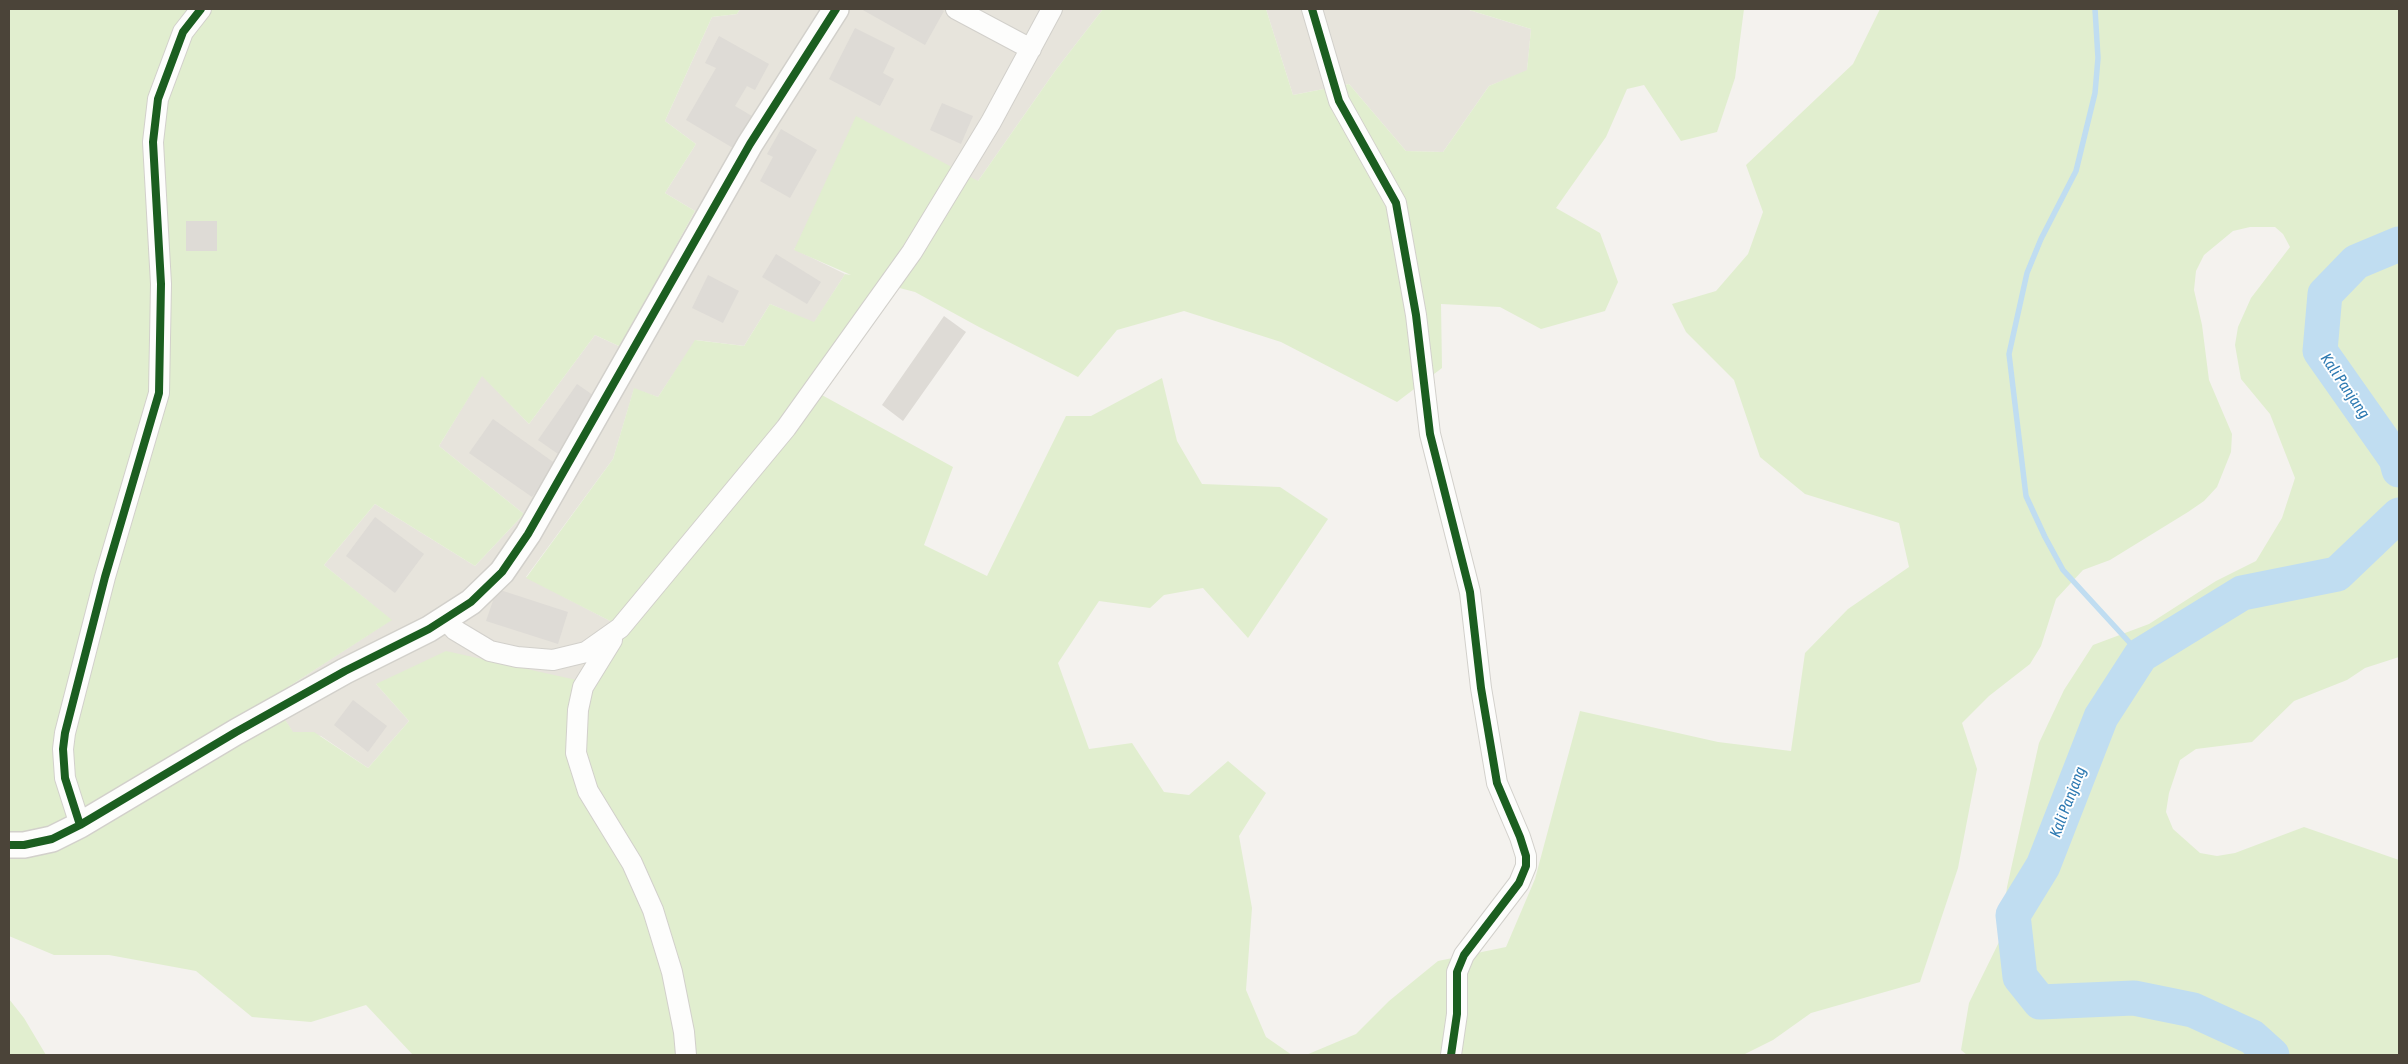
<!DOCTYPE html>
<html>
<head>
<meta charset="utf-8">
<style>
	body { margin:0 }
	#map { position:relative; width:2408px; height:1064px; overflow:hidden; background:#f4f2ee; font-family:"Asap Condensed",sans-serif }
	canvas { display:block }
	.frame { position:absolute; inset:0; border:10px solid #4b4439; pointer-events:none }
</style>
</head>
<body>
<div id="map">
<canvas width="2408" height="1064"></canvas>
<div class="frame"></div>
</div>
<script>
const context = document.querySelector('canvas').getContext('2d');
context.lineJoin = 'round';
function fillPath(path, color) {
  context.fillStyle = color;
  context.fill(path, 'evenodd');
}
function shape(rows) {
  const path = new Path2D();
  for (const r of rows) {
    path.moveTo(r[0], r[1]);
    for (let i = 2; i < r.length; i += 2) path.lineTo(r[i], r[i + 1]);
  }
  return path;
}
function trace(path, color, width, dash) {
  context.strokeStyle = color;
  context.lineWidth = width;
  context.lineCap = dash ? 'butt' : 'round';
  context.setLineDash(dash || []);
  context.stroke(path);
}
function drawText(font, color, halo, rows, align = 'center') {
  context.font = font + ' "Asap Condensed",sans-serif';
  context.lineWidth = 4;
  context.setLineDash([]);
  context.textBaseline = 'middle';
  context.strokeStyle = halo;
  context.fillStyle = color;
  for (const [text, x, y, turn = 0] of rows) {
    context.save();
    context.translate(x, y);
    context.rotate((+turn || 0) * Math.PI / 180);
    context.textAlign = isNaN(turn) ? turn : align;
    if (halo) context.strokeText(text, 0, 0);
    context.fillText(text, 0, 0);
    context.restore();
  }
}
const residential = shape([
	[740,9,1103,9,1055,71,978,181,794,249,845,274,814,323,770,304,744,346,696,340,658,397,634,389,613,459,526,577,612,622,581,681,376,684,409,721,368,768,321,736,293,733,271,698,391,620,324,565,375,504,475,566,524,514,439,446,482,375,529,424,595,335,621,347,695,211,665,193,696,144,665,121,712,17,737,14],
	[1266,9,1466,9,1531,29,1527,71,1489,86,1443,152,1406,151,1349,84,1293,95]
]);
const green = shape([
	[9,9,740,9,737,14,712,17,665,121,696,144,665,193,695,211,621,347,595,335,529,424,482,376,439,446,524,514,475,566,375,504,324,565,392,620,271,698,293,732,314,732,368,768,409,721,376,684,446,651,581,681,612,622,526,578,613,459,634,388,658,397,695,340,744,346,770,304,814,322,845,274,851,275,794,250,856,116,978,181,1055,71,1103,9,1266,9,1293,95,1349,84,1406,151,1443,152,1489,86,1527,70,1531,29,1466,9,1744,9,1735,78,1717,132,1681,141,1644,85,1627,89,1606,137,1556,208,1600,233,1618,282,1605,311,1541,329,1500,307,1441,304,1442,368,1397,402,1281,342,1184,311,1117,330,1078,377,979,327,915,292,888,285,820,394,953,467,924,545,987,576,1066,416,1091,416,1162,378,1177,441,1202,484,1280,487,1328,519,1248,638,1203,588,1164,595,1150,608,1099,601,1058,663,1089,749,1132,743,1164,792,1189,795,1228,761,1266,793,1239,836,1252,908,1246,990,1266,1037,1292,1055,413,1055,366,1005,311,1022,252,1017,196,971,109,955,54,955,9,936],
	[1880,9,2399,9,2399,657,2365,668,2347,680,2294,701,2252,742,2196,749,2180,760,2169,793,2166,812,2173,829,2200,853,2217,856,2235,853,2304,827,2399,860,2399,1055,1967,1055,1961,1050,1969,1003,2001,938,2007,887,2039,743,2064,690,2093,645,2149,624,2216,581,2256,561,2282,518,2295,478,2270,414,2241,379,2235,345,2238,327,2251,298,2290,247,2283,234,2275,227,2250,227,2233,231,2204,255,2196,271,2194,290,2202,325,2209,380,2232,434,2231,452,2217,487,2204,501,2188,512,2110,560,2083,570,2056,599,2041,646,2030,664,1989,696,1962,723,1977,769,1958,868,1920,982,1811,1013,1773,1040,1743,1055,1306,1055,1356,1034,1389,1001,1438,961,1506,947,1535,879,1580,711,1718,742,1791,751,1805,653,1848,609,1909,567,1899,523,1805,494,1760,457,1734,380,1686,332,1672,304,1716,291,1748,254,1763,212,1746,165,1853,64],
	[9,999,24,1018,46,1055,9,1055]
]);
const stream = shape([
	[2095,9,2098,58,2095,93,2076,171,2041,239,2027,273,2009,354,2026,496,2045,537,2063,570,2141,655]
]);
const river = shape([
	[2399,244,2356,262,2325,294,2320,351,2396,459,2399,470],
	[2272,1055,2252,1037,2193,1010,2134,998,2040,1002,2020,977,2013,915,2043,866,2101,717,2141,655,2242,593,2337,574,2399,515]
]);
const building = shape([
	[861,9,940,9,944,11,925,45],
	[855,28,895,48,883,73,894,79,880,106,829,79],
	[719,36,769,64,755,90,747,86,735,106,757,119,738,151,686,120,716,68,705,63],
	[942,103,973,116,961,144,930,130],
	[781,129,817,150,790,198,760,181,773,157,767,154],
	[186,221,217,221,217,251,186,251],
	[776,254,821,282,807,304,762,277],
	[708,275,739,291,723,323,692,308],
	[944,316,966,332,903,421,882,405],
	[577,384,600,400,561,456,538,440],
	[493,419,556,464,532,497,469,453],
	[375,517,424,554,395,593,346,556],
	[497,589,568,612,558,644,486,621],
	[353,700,387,726,368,752,334,725]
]);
const minor = shape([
	[956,9,1031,49],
	[1312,9,1339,101,1396,203,1416,315,1430,434,1470,592,1481,688,1497,783,1520,837,1526,856,1526,866,1519,883,1464,955,1457,972,1457,1014,1451,1055],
	[445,619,455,630,490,651,517,657,553,660,586,652,620,628,786,428,912,252,991,122,1052,9],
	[612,640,583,687,578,710,576,753,588,791,632,863,653,910,672,972,684,1032,686,1055],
	[80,825,65,778,63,749,65,733,105,577,159,393,161,284,153,142,158,99,183,32,201,9]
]);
const tertiary = shape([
	[9,845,24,845,52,839,80,825,236,732,345,671,429,629,471,602,502,572,528,534,750,144,836,9]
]);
const cycleway = shape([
	[1312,9,1339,101,1396,203,1416,315,1430,434,1470,592,1481,688,1497,783,1520,837,1526,856,1526,866,1519,883,1464,955,1457,972,1457,1014,1451,1055],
	[80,825,65,778,63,749,65,733,105,577,159,393,161,284,153,142,158,99,183,32,201,9],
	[9,845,24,845,52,839,80,825,236,732,345,671,429,629,471,602,502,572,528,534,750,144,836,9]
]);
const waterNames = [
	["Kali Panjang",2345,386,56],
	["Kali Panjang",2068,802,-69]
];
fillPath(residential, '#e7e4dc');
fillPath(green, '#e1eecf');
trace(stream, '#c0ddf1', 5.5);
trace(river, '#c0ddf1', 35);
fillPath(building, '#dedbd6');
trace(minor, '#d2d0cb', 22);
trace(tertiary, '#d2d0cb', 28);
trace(minor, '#fdfdfc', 20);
trace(tertiary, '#fdfdfc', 25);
trace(cycleway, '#1b5e20', 8);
drawText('italic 16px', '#2e7ab2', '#fff', waterNames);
</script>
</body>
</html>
